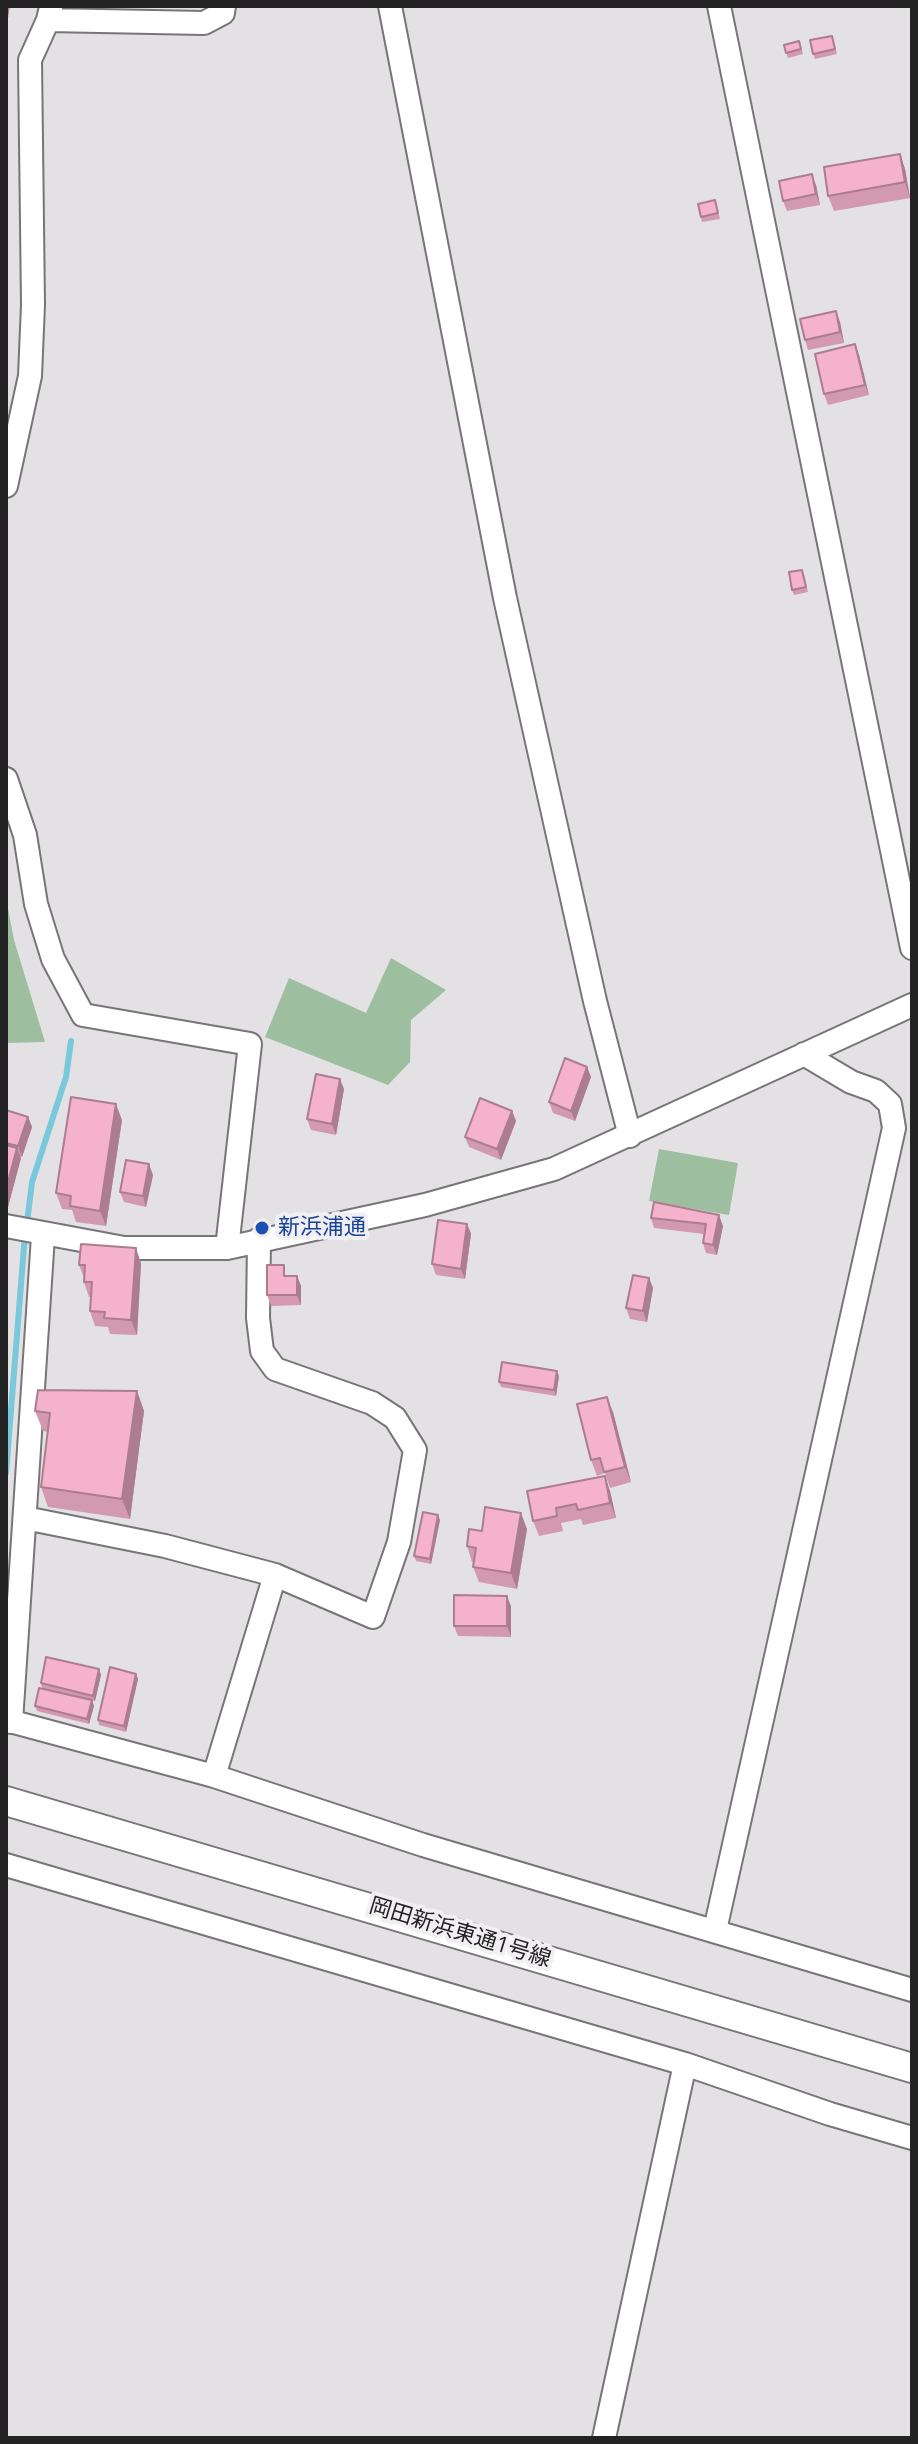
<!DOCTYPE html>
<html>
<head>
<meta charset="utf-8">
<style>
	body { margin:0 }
	#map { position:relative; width:918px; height:2444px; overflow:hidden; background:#e4e1e4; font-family:"Open Sans",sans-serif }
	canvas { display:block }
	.frame { position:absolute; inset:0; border:8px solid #232323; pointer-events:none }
</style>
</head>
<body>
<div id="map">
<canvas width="918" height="2444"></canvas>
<div class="frame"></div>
</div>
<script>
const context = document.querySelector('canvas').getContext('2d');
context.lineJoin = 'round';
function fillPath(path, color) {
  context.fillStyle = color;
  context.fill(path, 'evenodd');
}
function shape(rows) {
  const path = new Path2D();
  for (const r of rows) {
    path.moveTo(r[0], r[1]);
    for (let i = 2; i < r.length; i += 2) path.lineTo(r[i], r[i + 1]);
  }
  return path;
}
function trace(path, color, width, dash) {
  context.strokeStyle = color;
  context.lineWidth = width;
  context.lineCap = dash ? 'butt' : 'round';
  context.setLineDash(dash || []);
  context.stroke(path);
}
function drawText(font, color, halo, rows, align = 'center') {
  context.font = font + ' "Open Sans","Noto Sans JP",sans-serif';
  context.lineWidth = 8;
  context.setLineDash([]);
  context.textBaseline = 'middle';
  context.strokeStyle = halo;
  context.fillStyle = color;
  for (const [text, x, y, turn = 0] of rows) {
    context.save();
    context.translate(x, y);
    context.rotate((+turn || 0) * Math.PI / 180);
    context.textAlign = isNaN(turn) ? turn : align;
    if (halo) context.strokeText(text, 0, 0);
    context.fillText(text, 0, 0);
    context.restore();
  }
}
const green = shape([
	[6,898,14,940,45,1042,6,1043],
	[391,958,446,990,411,1020,410,1062,388,1085,265,1037,289,978,366,1013],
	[659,1149,738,1163,729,1215,649,1201]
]);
const stream = shape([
	[27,1223,32,1182,66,1077,71,1041],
	[6,1473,25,1234]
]);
const minor = shape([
	[390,6,505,598,595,1001,630,1136],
	[719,6,912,948],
	[51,7,48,20,204,23,223,13,224,6],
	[6,486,30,376,33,305,30,60,48,20],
	[6,779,25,835,36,904,53,959,83,1015,250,1044,227,1248],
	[6,1226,124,1248,227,1248,425,1205,554,1169,912,1005],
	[25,1518,165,1546,275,1575,373,1617,399,1542,415,1450,395,1418,372,1403,275,1369,262,1351,258,1318,259,1239],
	[6,1720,214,1776,423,1845,912,1990],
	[11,1722,43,1236],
	[214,1776,275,1575],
	[6,1865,685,2064,830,2114,912,2138],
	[715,1930,894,1128,890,1104,876,1091,851,1082,804,1054],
	[604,2438,685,2064]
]);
const tertiary = shape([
	[6,1801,912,2068]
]);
const wall = shape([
	[832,36,837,54,815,59,813,54],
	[799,41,803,54,788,58,784,45],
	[900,154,905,169,910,198,834,211,828,196],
	[816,185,820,205,787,211,783,201],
	[715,200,720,219,702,222,701,217],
	[840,322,844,343,808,350,805,340],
	[859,355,869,395,828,405,824,394],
	[804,575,808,592,794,595,792,590],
	[587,1067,591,1077,575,1121,553,1113,549,1102],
	[344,1089,336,1135,311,1130,307,1119],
	[6,1110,28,1117,32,1127,22,1157,20,1156,21,1158,8,1207,6,1206],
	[512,1111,516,1121,501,1160,469,1147,465,1137],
	[122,1120,106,1226,76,1222,72,1210,62,1209,56,1193],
	[153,1175,146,1207,124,1202,120,1192],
	[651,1218,723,1226,717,1255,706,1253,703,1243,704,1234,654,1228],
	[467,1224,471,1234,465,1279,436,1275,432,1264],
	[141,1263,137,1335,110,1334,108,1327,95,1326,90,1311,91,1297,89,1297,84,1282,84,1278,79,1265],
	[288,1276,297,1276,301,1286,301,1305,271,1306,267,1295],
	[649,1278,653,1288,647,1322,630,1319,626,1308],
	[559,1376,556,1396,501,1387,499,1382],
	[137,1391,144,1411,130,1519,48,1507,41,1487,48,1432,43,1431,35,1411],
	[613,1412,631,1482,610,1488,605,1473,597,1476,591,1460],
	[527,1491,610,1491,616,1518,583,1525,581,1519,561,1523,563,1531,539,1536,533,1521],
	[440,1520,431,1564,416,1561,414,1556],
	[527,1529,517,1589,479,1582,473,1567,474,1562,472,1562,467,1546,482,1531],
	[511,1606,511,1637,458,1636,454,1626],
	[99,1669,101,1675,95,1701,48,1690,92,1700,94,1706,89,1724,37,1711,35,1706,42,1688,41,1683],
	[138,1679,126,1732,99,1725,98,1720]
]);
const shadedWall = shape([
	[6,6,10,6,6,30],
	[900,154,905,169,910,198,905,182],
	[812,174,816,185,820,205,816,194],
	[836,311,840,322,844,343,840,332],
	[855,344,859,355,869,395,865,385],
	[587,1067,591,1077,575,1121,571,1111],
	[340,1079,344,1089,336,1135,332,1124],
	[116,1104,122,1120,106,1226,100,1211],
	[512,1111,516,1121,501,1160,497,1149],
	[28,1117,32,1127,22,1157,18,1146],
	[17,1148,21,1158,8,1207,6,1201,6,1189],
	[149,1164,153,1175,146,1207,143,1196],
	[719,1215,723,1226,717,1255,713,1245],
	[467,1224,471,1234,465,1279,461,1269],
	[136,1248,141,1263,137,1335,131,1320],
	[297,1276,301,1286,301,1305,297,1295],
	[649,1278,653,1288,647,1322,643,1311],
	[557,1371,559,1376,556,1396,554,1390],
	[137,1391,144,1411,130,1519,122,1499],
	[607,1397,613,1412,631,1482,625,1467],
	[605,1476,610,1491,616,1518,610,1503],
	[521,1513,527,1529,517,1589,511,1573],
	[438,1515,440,1520,431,1564,430,1559],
	[507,1596,511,1606,511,1637,507,1626],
	[99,1669,101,1675,95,1701,93,1696],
	[136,1674,138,1679,126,1732,124,1726],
	[92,1700,94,1706,89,1724,87,1719]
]);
const building = shape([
	[832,36,835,49,813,54,810,40,832,36],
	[799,41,801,49,786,53,784,45,799,41],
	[900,154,905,182,828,196,824,167,900,154],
	[812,174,816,194,783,201,779,181,812,174],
	[715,200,718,213,701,217,698,204,715,200],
	[836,311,840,332,805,340,800,319,836,311],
	[855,344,865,385,824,394,815,354,855,344],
	[802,570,806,587,792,590,789,572,802,570],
	[565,1058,587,1067,571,1111,549,1102,565,1058],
	[316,1074,340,1079,332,1124,307,1119,316,1074],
	[71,1097,116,1104,100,1211,70,1206,71,1196,56,1193,71,1097],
	[480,1098,512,1111,497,1149,465,1137,480,1098],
	[6,1110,28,1117,18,1146,6,1143,6,1110],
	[6,1145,17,1148,6,1189,6,1145],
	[126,1160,149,1164,143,1196,120,1192,126,1160],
	[654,1202,719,1215,713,1245,703,1243,706,1224,651,1218,654,1202],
	[438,1220,467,1224,461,1269,432,1264,438,1220],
	[81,1244,136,1248,131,1320,104,1318,105,1312,90,1311,92,1282,84,1282,85,1265,79,1265,81,1244],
	[267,1265,284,1265,284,1276,297,1276,297,1295,267,1295,267,1265],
	[633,1275,649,1278,643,1311,626,1308,633,1275],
	[502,1362,557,1371,554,1390,499,1382,502,1362],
	[38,1390,137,1391,122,1499,41,1487,50,1413,35,1411,38,1390],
	[607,1397,625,1467,604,1472,600,1458,591,1460,577,1404,607,1397],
	[605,1476,610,1503,578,1510,576,1504,556,1508,557,1516,533,1521,527,1491,605,1476],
	[485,1507,521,1513,511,1573,473,1567,476,1548,467,1546,469,1529,482,1531,485,1507],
	[423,1512,438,1515,430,1559,414,1556,423,1512],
	[454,1595,507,1596,507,1626,454,1626,454,1595],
	[46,1657,99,1669,93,1696,41,1683,46,1657],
	[110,1667,136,1674,124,1726,98,1720,110,1667],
	[39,1688,92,1700,87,1719,35,1706,39,1688]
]);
const markers = [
	[262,1228,8,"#1a4fb4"]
];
const transitNames = [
	["新浜浦通",278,1228]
];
const streetNames = [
	["岡田新浜東通1号線",460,1933,17]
];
fillPath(green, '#9dbf9f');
trace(stream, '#79c8db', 6);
trace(minor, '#777577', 26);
trace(tertiary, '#777577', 32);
trace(minor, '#fff', 22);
trace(tertiary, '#fff', 28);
fillPath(wall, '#d299af');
fillPath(shadedWall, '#ab7d8e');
fillPath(building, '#f4b2cb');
trace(building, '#ab7d8e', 2);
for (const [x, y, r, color] of markers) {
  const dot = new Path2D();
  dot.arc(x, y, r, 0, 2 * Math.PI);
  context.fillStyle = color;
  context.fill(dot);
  trace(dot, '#f1eff1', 3);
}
drawText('22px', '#164399', '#f1eff1', transitNames, 'left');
drawText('22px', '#232323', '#f1eff1', streetNames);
</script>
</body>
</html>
